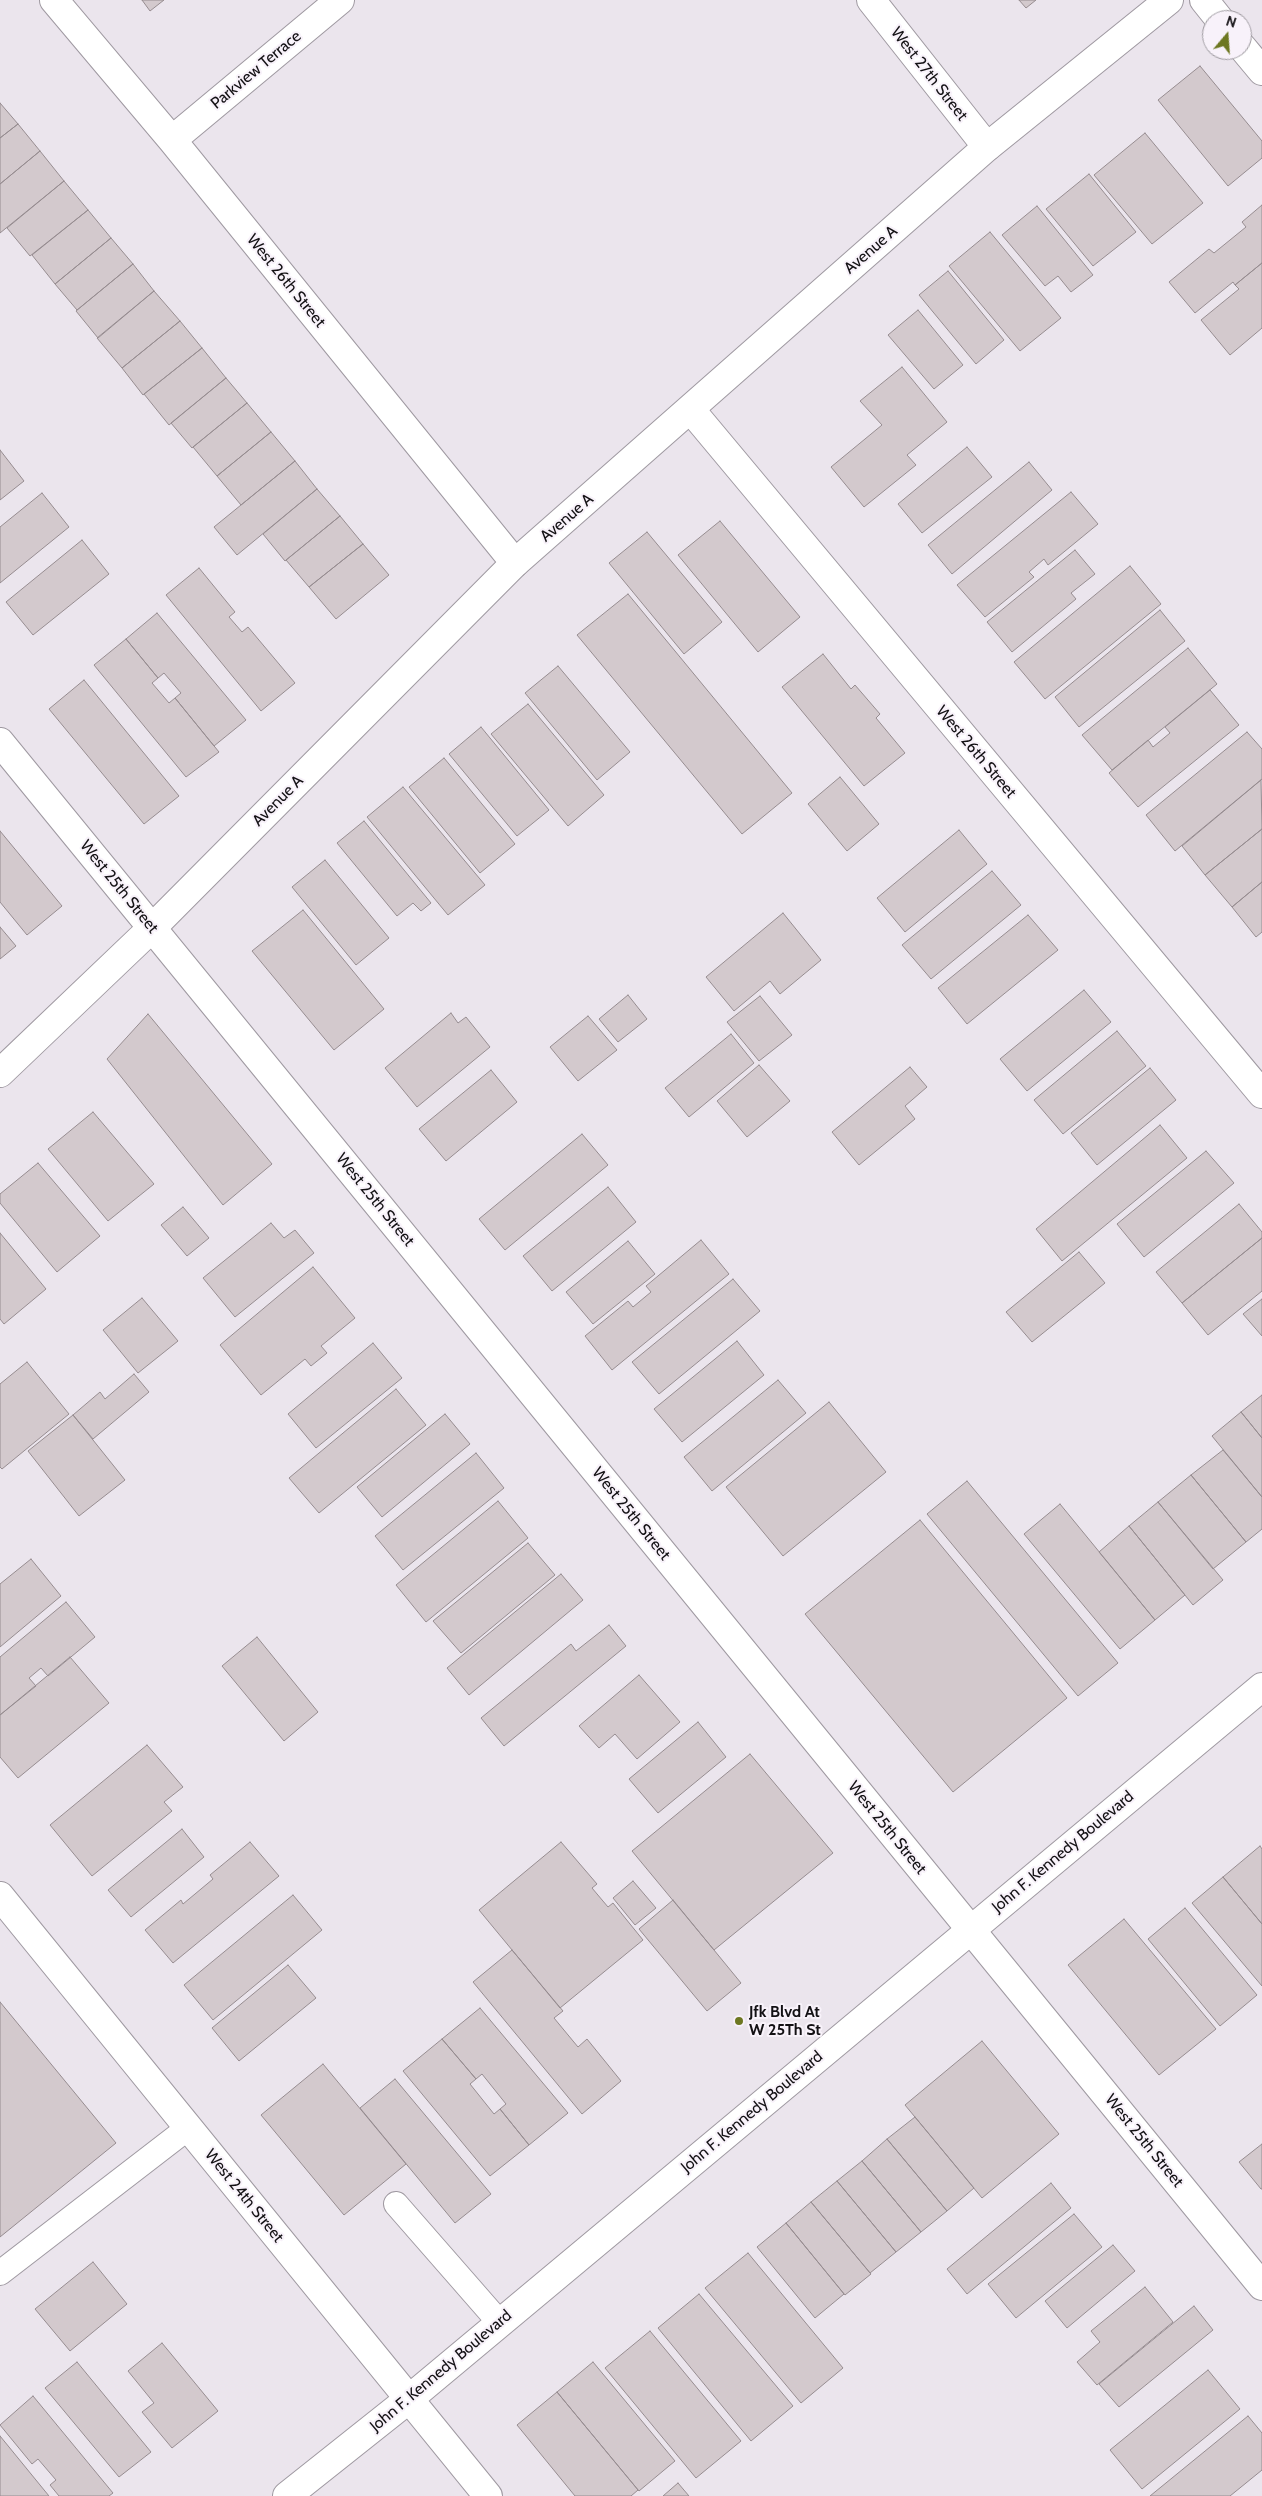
<!DOCTYPE html>
<html>
<head>
<meta charset="utf-8">
<style>
	body { margin:0 }
	#map { position:relative; width:1262px; height:2496px; overflow:hidden; background:#ebe5ed; font-family:Cabin,sans-serif }
	canvas { display:block }
	.north { position:absolute; left:1202px; top:10px; width:50px; height:50px; box-sizing:border-box; background:#f8f2fa; border:1px solid #9c989e; border-radius:50%; rotate:18deg; font-size:14px; font-weight:700; line-height:20px; text-align:center; color:#131114 }
	.north::after { content:''; display:block; margin:auto; width:18px; height:22px; background:#6d7721; clip-path:polygon(50% 0,100% 100%,50% 72%,0 100%) }
</style>
</head>
<body>
<div id="map">
<canvas width="1262" height="2496"></canvas>
<div class="north">N</div>
</div>
<script>
const context = document.querySelector('canvas').getContext('2d');
context.lineJoin = 'round';
function fillPath(path, color) {
  context.fillStyle = color;
  context.fill(path, 'evenodd');
}
function shape(rows) {
  const path = new Path2D();
  for (const r of rows) {
    path.moveTo(r[0], r[1]);
    for (let i = 2; i < r.length; i += 2) path.lineTo(r[i], r[i + 1]);
  }
  return path;
}
function trace(path, color, width, dash) {
  context.strokeStyle = color;
  context.lineWidth = width;
  context.lineCap = dash ? 'butt' : 'round';
  context.setLineDash(dash || []);
  context.stroke(path);
}
function drawText(font, color, halo, rows, align = 'center') {
  context.font = font + ' Cabin,sans-serif';
  context.lineWidth = 4;
  context.setLineDash([]);
  context.textBaseline = 'middle';
  context.strokeStyle = halo;
  context.fillStyle = color;
  for (const [text, x, y, turn = 0] of rows) {
    context.save();
    context.translate(x, y);
    context.rotate((+turn || 0) * Math.PI / 180);
    context.textAlign = isNaN(turn) ? turn : align;
    if (halo) context.strokeText(text, 0, 0);
    context.fillText(text, 0, 0);
    context.restore();
  }
}
const building = shape([
	[142,0,164,0,150,11,142,0],
	[1019,0,1036,0,1026,8,1019,0],
	[1200,66,1262,141,1262,158,1228,186,1158,100,1200,66],
	[0,103,18,124,0,138,0,103],
	[18,124,40,151,0,184,0,138,18,124],
	[1145,133,1203,203,1152,244,1094,175,1145,133],
	[40,151,64,181,0,233,0,184,40,151],
	[1089,174,1136,232,1093,266,1046,209,1089,174],
	[64,181,88,210,30,256,7,228,64,181],
	[1262,205,1262,263,1235,285,1233,282,1195,313,1169,282,1209,249,1214,253,1246,227,1242,222,1262,205],
	[1037,206,1093,275,1071,292,1058,276,1045,286,1002,235,1037,206],
	[88,210,111,238,55,284,32,255,88,210],
	[990,232,1061,318,1020,351,949,266,990,232],
	[111,238,133,264,77,310,55,284,111,238],
	[1262,263,1262,328,1230,355,1201,320,1239,289,1235,285,1262,263],
	[133,264,154,291,98,338,76,311,133,264],
	[948,271,1004,340,976,364,919,295,948,271],
	[154,291,180,321,122,368,97,338,154,291],
	[918,310,963,365,934,389,888,335,918,310],
	[180,321,202,348,143,395,122,368,180,321],
	[202,348,226,378,169,425,144,394,202,348],
	[902,367,947,422,907,455,916,465,864,507,831,467,882,425,860,401,902,367],
	[226,378,247,403,192,448,171,423,226,378],
	[247,403,271,432,217,476,193,447,247,403],
	[271,432,295,461,241,505,217,476,271,432],
	[967,447,992,477,922,533,898,504,967,447],
	[0,450,24,481,0,500,0,450],
	[295,461,317,489,237,555,214,527,295,461],
	[1029,462,1052,490,952,574,928,545,1029,462],
	[317,489,340,516,285,561,263,534,317,489],
	[1071,492,1098,524,1048,565,1044,559,1029,572,1034,577,985,617,957,585,1071,492],
	[42,493,69,527,0,583,0,527,42,493],
	[340,516,363,544,309,587,286,560,340,516],
	[720,521,800,617,758,652,678,555,720,521],
	[647,532,722,622,684,654,609,563,647,532],
	[82,540,109,574,33,635,6,602,82,540],
	[363,544,389,575,336,619,309,587,363,544],
	[1075,550,1095,574,1071,593,1076,599,1012,652,987,622,1075,550],
	[1130,566,1161,604,1045,699,1014,662,1130,566],
	[199,568,235,612,229,617,242,632,248,627,295,683,261,711,166,595,199,568],
	[628,594,792,793,742,834,577,635,628,594],
	[1160,610,1185,641,1079,727,1055,697,1160,610],
	[157,613,246,720,214,746,175,698,181,693,164,673,158,678,126,639,157,613],
	[126,639,158,678,152,683,169,703,175,698,219,752,186,777,94,665,126,639],
	[1188,648,1217,684,1112,770,1082,735,1188,648],
	[823,654,851,689,855,685,880,714,876,718,905,753,864,786,782,687,823,654],
	[558,666,630,752,597,780,525,693,558,666],
	[84,680,179,796,144,824,49,709,84,680],
	[1210,690,1239,725,1138,807,1109,773,1148,740,1153,747,1170,733,1165,727,1210,690],
	[528,704,604,795,568,826,491,734,528,704],
	[481,727,549,810,517,836,449,754,481,727],
	[1247,732,1262,749,1262,779,1175,851,1146,815,1247,732],
	[444,758,515,844,480,873,409,787,444,758],
	[840,777,879,824,847,851,808,804,840,777],
	[1261,780,1262,829,1205,875,1182,846,1261,780],
	[403,787,485,885,448,915,367,817,403,787],
	[364,821,431,903,421,911,413,903,397,916,337,843,364,821],
	[1262,829,1262,882,1232,907,1205,875,1262,829],
	[959,830,987,864,905,932,877,898,959,830],
	[0,831,62,906,27,935,0,902,0,831],
	[325,860,389,938,356,965,292,887,325,860],
	[992,871,1021,905,931,979,902,945,992,871],
	[1262,882,1262,932,1256,937,1232,907,1262,882],
	[303,910,384,1009,334,1050,252,951,303,910],
	[783,913,821,960,780,994,770,981,734,1011,706,977,783,913],
	[1028,915,1058,950,967,1024,938,988,1028,915],
	[0,927,16,946,0,959,0,927],
	[1084,990,1111,1022,1027,1091,1000,1059,1084,990],
	[628,995,647,1019,618,1042,599,1019,628,995],
	[760,996,792,1035,759,1061,727,1022,760,996],
	[451,1013,458,1023,466,1017,490,1047,417,1107,385,1068,451,1013],
	[148,1014,272,1164,223,1205,107,1059,148,1014],
	[588,1016,617,1050,578,1081,550,1047,588,1016],
	[1117,1031,1146,1066,1063,1134,1034,1100,1117,1031],
	[731,1034,754,1063,689,1117,665,1088,731,1034],
	[759,1065,790,1101,747,1137,717,1101,759,1065],
	[910,1067,927,1087,905,1106,915,1119,859,1165,832,1132,910,1067],
	[1150,1068,1176,1100,1097,1165,1071,1133,1150,1068],
	[491,1070,517,1102,446,1161,419,1129,491,1070],
	[93,1112,154,1184,108,1221,48,1149,93,1112],
	[1160,1125,1187,1158,1062,1261,1036,1229,1160,1125],
	[582,1134,608,1165,505,1250,479,1219,582,1134],
	[1206,1151,1234,1183,1144,1257,1117,1224,1206,1151],
	[38,1163,100,1236,57,1272,0,1203,0,1194,38,1163],
	[608,1187,636,1222,552,1291,523,1256,608,1187],
	[1239,1204,1262,1232,1262,1238,1182,1303,1156,1272,1239,1204],
	[183,1207,209,1238,187,1256,161,1225,183,1207],
	[271,1223,284,1238,295,1230,314,1253,235,1317,203,1278,271,1223],
	[0,1233,46,1289,4,1324,0,1319,0,1233],
	[1262,1238,1262,1291,1208,1335,1182,1303,1262,1238],
	[701,1240,729,1274,612,1370,585,1336,628,1301,633,1307,651,1292,646,1286,701,1240],
	[628,1241,655,1274,593,1324,566,1292,628,1241],
	[1079,1252,1105,1283,1032,1342,1006,1312,1079,1252],
	[313,1267,355,1318,321,1346,327,1353,311,1366,305,1359,261,1395,220,1345,313,1267],
	[733,1279,760,1311,659,1394,632,1362,733,1279],
	[142,1298,178,1341,138,1373,103,1330,142,1298],
	[1262,1299,1262,1336,1243,1314,1262,1299],
	[737,1341,764,1375,682,1442,654,1409,737,1341],
	[373,1343,402,1378,316,1448,288,1414,373,1343],
	[27,1362,69,1414,2,1469,0,1467,0,1384,27,1362],
	[134,1374,149,1392,93,1439,73,1415,100,1392,105,1399,134,1374],
	[778,1380,806,1413,712,1491,684,1457,778,1380],
	[396,1389,426,1425,319,1513,289,1478,396,1389],
	[1262,1395,1262,1438,1241,1412,1262,1395],
	[829,1402,886,1472,783,1556,726,1487,829,1402],
	[1241,1412,1262,1438,1262,1497,1212,1436,1241,1412],
	[445,1414,470,1444,382,1517,357,1487,445,1414],
	[73,1415,125,1480,79,1516,28,1451,73,1415],
	[1223,1450,1262,1497,1262,1529,1246,1542,1191,1475,1223,1450],
	[476,1453,504,1488,403,1570,375,1536,476,1453],
	[1191,1475,1246,1542,1213,1569,1158,1502,1191,1475],
	[967,1481,1118,1663,1078,1696,927,1514,967,1481],
	[498,1501,528,1538,426,1622,396,1585,498,1501],
	[1158,1502,1223,1580,1193,1605,1129,1526,1158,1502],
	[1060,1504,1155,1620,1120,1649,1024,1534,1060,1504],
	[920,1520,1067,1698,953,1792,805,1614,920,1520],
	[1129,1526,1185,1595,1155,1620,1099,1552,1129,1526],
	[528,1543,555,1575,461,1653,433,1621,528,1543],
	[31,1559,61,1596,0,1647,0,1584,31,1559],
	[561,1574,583,1600,469,1695,447,1668,561,1574],
	[66,1602,95,1637,48,1676,41,1668,29,1678,36,1686,0,1715,0,1657,66,1602],
	[609,1625,626,1646,504,1746,481,1718,571,1644,576,1651,609,1625],
	[257,1637,318,1712,284,1741,222,1666,257,1637],
	[70,1657,109,1703,18,1778,0,1757,0,1715,70,1657],
	[639,1675,680,1722,637,1759,615,1734,599,1748,579,1726,639,1675],
	[698,1722,726,1757,658,1813,629,1779,698,1722],
	[147,1745,183,1787,164,1802,172,1811,92,1876,50,1825,147,1745],
	[750,1754,833,1853,714,1950,632,1851,750,1754],
	[182,1829,204,1857,131,1917,108,1890,182,1829],
	[250,1842,279,1876,173,1963,145,1930,181,1900,183,1904,213,1879,210,1875,250,1842],
	[561,1842,597,1884,592,1888,608,1907,613,1903,643,1940,560,2008,479,1910,561,1842],
	[1260,1846,1262,1849,1262,1924,1223,1877,1260,1846],
	[1223,1877,1262,1924,1262,1986,1192,1903,1223,1877],
	[633,1881,656,1908,635,1925,613,1898,633,1881],
	[293,1895,322,1930,213,2020,184,1985,293,1895],
	[673,1900,741,1983,707,2011,639,1929,673,1900],
	[1185,1908,1257,1995,1220,2026,1148,1939,1185,1908],
	[1124,1919,1216,2029,1159,2075,1068,1965,1124,1919],
	[512,1950,563,2011,554,2018,578,2047,587,2039,621,2081,582,2114,473,1982,512,1950],
	[288,1965,316,1998,239,2061,212,2028,288,1965],
	[0,2002,116,2143,0,2237,0,2002],
	[480,2008,568,2113,529,2145,500,2109,506,2104,482,2074,476,2079,442,2039,480,2008],
	[442,2039,476,2079,470,2084,494,2114,500,2109,529,2145,490,2176,403,2071,442,2039],
	[982,2041,1059,2134,982,2198,905,2105,982,2041],
	[323,2064,406,2164,344,2215,261,2115,323,2064],
	[395,2079,491,2194,455,2223,360,2108,395,2079],
	[915,2117,974,2188,947,2211,887,2139,915,2117],
	[887,2139,947,2211,921,2232,862,2161,887,2139],
	[1262,2144,1262,2189,1261,2189,1239,2162,1262,2144],
	[862,2161,921,2232,896,2252,837,2181,862,2161],
	[837,2181,896,2252,870,2273,811,2202,837,2181],
	[1051,2183,1071,2208,967,2294,947,2269,1051,2183],
	[811,2202,871,2274,845,2295,786,2223,811,2202],
	[1074,2214,1102,2247,1016,2318,988,2284,1074,2214],
	[786,2223,844,2294,815,2318,757,2247,786,2223],
	[1113,2245,1135,2271,1067,2328,1045,2301,1113,2245],
	[748,2253,843,2368,801,2403,705,2288,748,2253],
	[93,2262,127,2304,70,2351,35,2309,93,2262],
	[1145,2287,1173,2322,1097,2385,1077,2362,1100,2342,1091,2331,1145,2287],
	[699,2294,793,2406,751,2441,658,2328,699,2294],
	[1194,2306,1213,2330,1119,2407,1099,2384,1194,2306],
	[650,2331,741,2441,696,2478,605,2368,650,2331],
	[162,2343,218,2411,172,2448,142,2412,154,2403,128,2371,162,2343],
	[77,2362,151,2452,119,2477,45,2388,77,2362],
	[593,2362,675,2461,639,2491,557,2392,593,2362],
	[1208,2370,1240,2409,1142,2489,1110,2450,1208,2370],
	[557,2392,638,2490,631,2496,575,2496,517,2425,557,2392],
	[33,2396,113,2493,109,2496,59,2496,50,2485,56,2480,38,2459,32,2464,0,2425,33,2396],
	[1248,2416,1262,2433,1262,2470,1230,2496,1150,2496,1248,2416],
	[0,2436,49,2496,0,2496,0,2436],
	[678,2483,689,2496,663,2496,678,2483]
]);
const service = shape([
	[396,2204,500,2323],
	[0,2273,188,2128]
]);
const minor = shape([
	[54,0,172,140,515,563],
	[871,0,987,147],
	[1204,0,1220,20],
	[1242,47,1262,71],
	[172,140,340,0],
	[691,410,1262,1094],
	[0,742,1262,2286],
	[0,1896,488,2496]
]);
const tertiary = shape([
	[0,1073,152,928,515,563,987,147,1169,0]
]);
const primary = shape([
	[287,2496,409,2399,1262,1687]
]);
const markers = [
	[739,2021,5,"#6d7721"]
];
const streetNames = [
	["Parkview Terrace",256,70,-40],
	["West 27th Street",929,74,52],
	["Avenue A",871,250,-41],
	["West 26th Street",286,281,51],
	["Avenue A",567,518,-41],
	["West 26th Street",976,752,50],
	["Avenue A",278,801,-45],
	["West 25th Street",119,887,51],
	["West 25th Street",375,1200,51],
	["West 25th Street",631,1514,51],
	["West 25th Street",887,1828,51],
	["John F. Kennedy Boulevard",1063,1852,-40],
	["John F. Kennedy Boulevard",752,2112,-40],
	["West 25th Street",1144,2141,51],
	["West 24th Street",244,2196,51],
	["John F. Kennedy Boulevard",441,2371,-40]
];
const poiNames = [
	["Jfk Blvd At",749,2012],
	["W 25Th St",749,2030]
];
fillPath(building, '#d3c9cd');
trace(building, '#968c90', 1);
trace(service, '#9f99a1', 26);
trace(minor, '#9f99a1', 30);
trace(tertiary, '#9f99a1', 30);
trace(primary, '#9f99a1', 30);
trace(service, '#fff', 24);
trace(minor, '#fff', 28);
trace(tertiary, '#fff', 28);
trace(primary, '#fff', 28);
for (const [x, y, r, color] of markers) {
  const dot = new Path2D();
  dot.arc(x, y, r, 0, 2 * Math.PI);
  context.fillStyle = color;
  context.fill(dot);
  trace(dot, '#f8f2fa', 2);
}
drawText('16px', '#131114', '#f8f2fa', streetNames);
drawText('bold 16px', '#131114', '#f8f2fa', poiNames, 'left');
</script>
</body>
</html>
